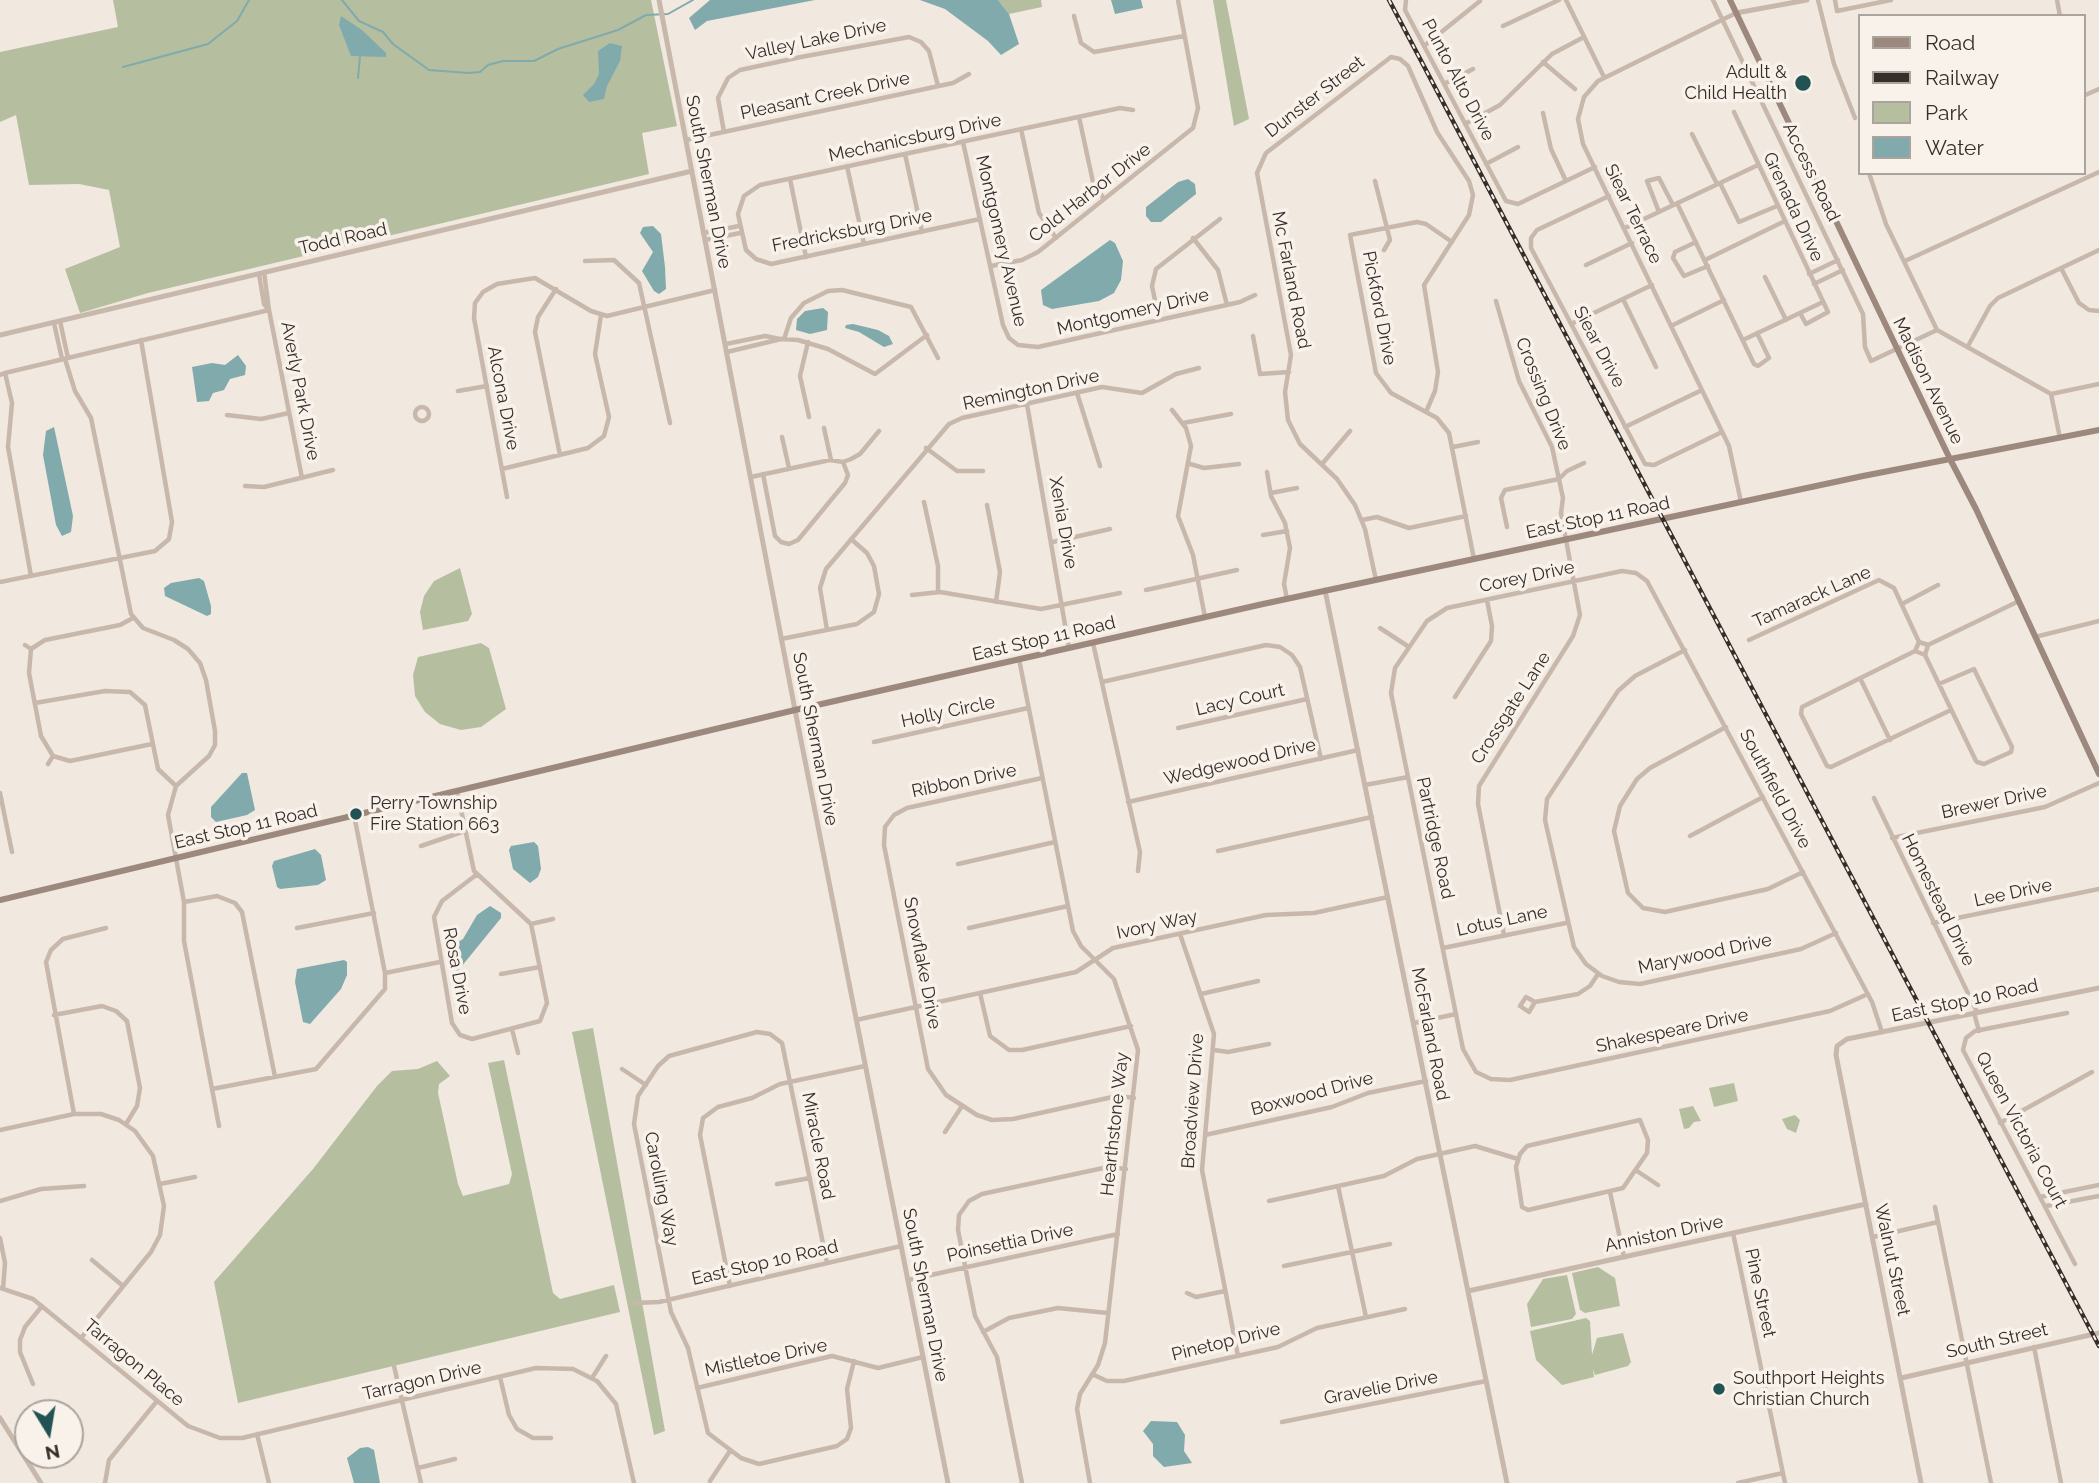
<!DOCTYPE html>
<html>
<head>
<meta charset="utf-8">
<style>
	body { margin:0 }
	#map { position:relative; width:2099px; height:1483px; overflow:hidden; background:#f1e8df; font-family:Raleway,sans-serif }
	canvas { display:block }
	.legend { position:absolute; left:1858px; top:14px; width:228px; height:161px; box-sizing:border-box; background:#f9f2eb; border:2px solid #aba49e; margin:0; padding:9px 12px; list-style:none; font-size:21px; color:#372e2a }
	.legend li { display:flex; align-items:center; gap:14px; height:35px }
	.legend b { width:35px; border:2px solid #aba49e }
	.north { position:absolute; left:14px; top:1399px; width:70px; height:70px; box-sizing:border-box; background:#f9f2eb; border:2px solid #aba49e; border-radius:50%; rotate:169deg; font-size:19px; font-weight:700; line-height:28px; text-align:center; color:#372e2a }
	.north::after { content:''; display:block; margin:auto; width:24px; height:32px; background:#235255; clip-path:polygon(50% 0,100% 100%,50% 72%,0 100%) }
</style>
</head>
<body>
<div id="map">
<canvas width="2099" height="1483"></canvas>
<ul class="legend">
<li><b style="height:9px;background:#9c887d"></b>Road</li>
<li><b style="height:9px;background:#372e2a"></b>Railway</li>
<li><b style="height:19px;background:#b5bfa0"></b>Park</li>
<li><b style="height:19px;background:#80aaac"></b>Water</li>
</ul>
<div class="north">N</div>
</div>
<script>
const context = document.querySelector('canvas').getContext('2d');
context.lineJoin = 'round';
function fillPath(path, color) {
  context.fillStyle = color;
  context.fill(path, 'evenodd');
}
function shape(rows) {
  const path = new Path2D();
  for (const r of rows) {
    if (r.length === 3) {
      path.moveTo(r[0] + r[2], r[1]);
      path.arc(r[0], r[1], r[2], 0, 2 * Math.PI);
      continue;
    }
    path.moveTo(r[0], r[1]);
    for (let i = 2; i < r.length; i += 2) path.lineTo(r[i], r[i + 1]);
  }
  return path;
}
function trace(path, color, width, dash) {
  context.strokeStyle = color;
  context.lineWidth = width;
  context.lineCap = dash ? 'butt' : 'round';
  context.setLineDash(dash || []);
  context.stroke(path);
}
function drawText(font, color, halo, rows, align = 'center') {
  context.font = font + ' Raleway,sans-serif';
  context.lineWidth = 7;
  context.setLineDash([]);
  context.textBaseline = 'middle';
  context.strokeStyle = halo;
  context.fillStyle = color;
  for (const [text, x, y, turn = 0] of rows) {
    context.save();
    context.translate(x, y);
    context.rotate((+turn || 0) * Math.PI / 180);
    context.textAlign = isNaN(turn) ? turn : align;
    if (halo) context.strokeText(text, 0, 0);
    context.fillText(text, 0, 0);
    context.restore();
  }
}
const green = shape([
	[113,0,651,0,677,126,642,133,649,174,148,293,80,313,65,269,120,247,109,190,79,184,29,185,16,115,0,122,0,52,118,27],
	[998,0,1041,0,1042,7,1009,14],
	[1213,0,1226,0,1249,119,1234,126],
	[460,568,472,614,468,621,423,630,420,612,424,596,434,581],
	[481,643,489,648,506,709,481,727,461,730,440,724,425,712,415,696,413,675,418,657],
	[593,1028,665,1431,654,1435,572,1032],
	[504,1060,553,1293,560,1299,614,1285,620,1312,238,1403,214,1282,313,1169,377,1086,392,1071,418,1069,437,1061,450,1076,439,1084,438,1093,458,1184,463,1196,509,1184,512,1174,488,1063],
	[1734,1083,1738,1101,1714,1107,1709,1088],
	[1693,1106,1701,1121,1694,1122,1689,1128,1684,1129,1679,1109],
	[1795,1115,1800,1120,1796,1133,1787,1129,1782,1119],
	[1598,1267,1615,1278,1620,1306,1585,1313,1580,1310,1572,1273],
	[1567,1275,1576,1314,1572,1319,1531,1327,1527,1304,1543,1279],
	[1586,1318,1590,1321,1592,1355,1597,1338,1623,1333,1631,1362,1628,1366,1595,1375,1593,1369,1594,1377,1562,1385,1536,1360,1530,1331]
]);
const water = shape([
	[710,0,815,0,707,21,695,30,689,18],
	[920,0,998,0,1009,14,1019,44,1001,55,988,41,945,9],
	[1111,0,1141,0,1143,8,1115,14],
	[341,16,362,30,386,53,386,57,351,56,339,25],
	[610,43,622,46,620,61,607,86,604,99,589,102,583,95,594,84,599,74,598,51],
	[1188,179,1195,184,1196,194,1161,222,1151,222,1146,216,1146,207,1178,182],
	[653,226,661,234,665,267,666,289,659,294,654,291,642,271,653,252,640,233,643,227],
	[1110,240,1115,243,1123,261,1121,280,1114,293,1099,301,1052,309,1043,305,1041,290],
	[823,308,828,312,827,330,810,334,796,330,797,319,805,311],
	[853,324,878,330,889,336,893,344,884,347,859,332,845,328,846,325],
	[238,355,246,366,245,375,230,379,224,390,213,393,209,401,197,402,192,367,212,363,225,365],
	[54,427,73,516,71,532,62,536,56,525,43,455,46,431],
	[199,578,204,581,211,606,211,614,207,616,165,596,164,588,171,583],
	[242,773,247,773,255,810,247,815,216,822,211,817,211,807],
	[534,842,538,846,541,869,538,877,530,883,513,869,509,850,511,846],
	[315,849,321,855,326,880,318,885,280,889,277,887,272,866,274,861],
	[490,906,501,913,501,918,457,972,452,960,452,946,463,939,477,915],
	[344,960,347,962,347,975,341,989,310,1024,303,1022,295,982,297,969],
	[1151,1421,1177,1422,1185,1435,1184,1451,1192,1463,1164,1467,1153,1456,1153,1444,1143,1431],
	[368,1447,374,1450,380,1483,354,1483,347,1458,360,1448]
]);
const stream = shape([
	[342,0,359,21,383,32,393,44,429,70,469,73,480,72,488,65,503,61,534,61,558,49,618,30,646,15,668,14,693,0],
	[123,67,208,44,237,21,249,0],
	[358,78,360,57]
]);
const minor = shape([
	[1406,0,1405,10,1506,201,1518,204,1595,167],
	[1566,0,1604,77],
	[1713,0,1863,314,1865,347,1871,361,1937,330,2051,394,2099,384],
	[1818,0,1834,64,1855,118],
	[1835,0,1837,11,1891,0],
	[2057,0,2060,16],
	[1736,13,1598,81,1584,97,1578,119,1583,144,1729,446,1741,502],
	[1074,16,1081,43,1094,52,1184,36],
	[1503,26,1559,0],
	[1424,46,1480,1],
	[1543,62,1575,89],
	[1444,84,1473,69],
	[2083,96,2099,89],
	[1734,112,1828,312,1806,324,1800,313],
	[1543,113,1551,149,1566,181],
	[1079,117,1093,182,1104,199],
	[1465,124,1500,105,1552,54,1584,37],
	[1021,129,1039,213,1056,238],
	[724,132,718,98,728,78,740,70,801,57,909,37,921,42,929,51,938,86],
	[1692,134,1717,184],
	[686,140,953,83,969,74],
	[963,142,1003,325,1009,338,1018,345,1038,347,1240,302,1255,295],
	[905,154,922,232],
	[1486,164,1518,147],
	[847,166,864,244],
	[1869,173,1886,224,1937,330],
	[790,179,806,257],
	[1375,181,1390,240,1384,250],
	[1720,183,1739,222,1777,206],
	[1609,196,1537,230,1531,238,1531,248,1645,464,1654,465,1722,432],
	[1677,203,1754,364,1758,366,1769,358,1757,333],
	[1659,212,1647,181,1659,178,1673,205],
	[980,219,771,264,756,259,746,250,738,214,744,196,760,185,1120,108,1133,110],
	[1625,228,1758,165],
	[703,233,739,226],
	[1193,238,1218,270,1227,305],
	[705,240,740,233],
	[1452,242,1426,224,1417,222,1350,235,1376,373,1391,393,1437,418,1449,433,1474,559],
	[1696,242,1675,252,1673,258,1684,276,1708,266],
	[1705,260,1785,221],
	[585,261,614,260,639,283,670,423],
	[1905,261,2099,172],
	[1586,265,1632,243],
	[991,266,1022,260,1038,252,1193,128,1198,108,1178,0],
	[2061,268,2079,303,2089,310,2099,311],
	[259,274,264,304,269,310,264,272],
	[1809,274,1838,260],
	[1765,277,1786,320],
	[1814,284,1843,270],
	[556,289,538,317,535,332,560,455],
	[1623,299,1656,367],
	[1496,301,1519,381,1552,447,1563,498,1561,513,1580,615,1573,636,1479,786,1478,804,1504,935],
	[1159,320,1152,286,1156,269,1220,219],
	[60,321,68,358],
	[54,323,62,359],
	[1571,324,1652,285],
	[1671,326,1724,300],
	[1253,336,1260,374,1289,372],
	[784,339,791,318,804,303,828,291,842,290,911,307,938,358],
	[1743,340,1823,302],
	[808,342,800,376,809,417],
	[726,344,765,336,780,339],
	[1968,346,1990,306,1998,298,2099,250],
	[727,352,781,339,798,340,828,349,875,374,927,335],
	[65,359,75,391,91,418,131,614,143,628,174,640,188,649,200,663,206,680,215,731,215,745,209,756,176,786,168,815,184,902,184,941,219,1126],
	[5,373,269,310,302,478],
	[0,375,5,373,12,403,8,447,31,576],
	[458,391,487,386],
	[1077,393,1100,466],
	[2051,394,2060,438],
	[1027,404,1069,648],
	[422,414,7],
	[1172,410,1186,428,1191,446,1178,516,1193,555,1205,617],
	[227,415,261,419,289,413],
	[1183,423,1231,414],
	[1625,427,1702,390],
	[824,428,831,460],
	[782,437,789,468],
	[1453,447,1478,442],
	[926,448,957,471,983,471],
	[1190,464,1204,468,1239,464],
	[1322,464,1350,431],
	[502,469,588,448,604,436,609,417,595,354,601,315],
	[1267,472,1271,496,1285,523,1290,548,1284,584,1287,599],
	[763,474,775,536,781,542,789,544,798,540,845,483,848,475,843,462],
	[751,477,830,460,843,462,851,459,860,454,879,431],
	[245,486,264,487,333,470],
	[1271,493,1297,488],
	[507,497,474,318,475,303,483,292,497,284,535,278,591,311,607,316,715,290],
	[924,502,938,566,938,591],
	[987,505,1000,572,996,602],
	[1362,520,1377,517,1409,528,1466,516],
	[1507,527,1501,498,1505,490,1559,479,1567,471,1584,463],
	[1263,535,1287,531],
	[1053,542,1110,529],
	[1376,580,1365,529,1355,505,1337,479,1300,444,1288,420,1285,392,1291,355,1257,173,1266,153,1391,57,1400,59,1408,66,1437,132,1469,181,1473,195,1469,215,1424,285,1438,372,1435,391,1426,412],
	[0,582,155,551,169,539,172,522,141,340],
	[1146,590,1237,570],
	[912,595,940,592,1041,609,1120,593],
	[1902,604,1938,585],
	[1380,628,1409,647],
	[827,630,820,588,826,569,949,424,962,418,1102,387,1142,393,1176,374,1199,368],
	[2035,637,2099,621],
	[781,639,857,624,874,612,879,594,874,566,867,553,851,539],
	[1749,640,1879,580,1894,588,1919,642],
	[1093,643,1140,852,1138,871],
	[25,645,31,649],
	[1928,645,1925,655,1915,651,1919,642,1928,645,2017,602],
	[31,649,29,673,41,736,53,756,70,761,152,744],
	[31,649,45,640,120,625,133,618],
	[1685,650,1635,676,1618,691,1547,799,1545,820,1574,947,1586,964,1602,976,1619,982,1640,984,1801,949,1836,933],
	[1915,651,1802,707,1801,714,1827,766,1831,767,1951,710],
	[1925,655,1976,761,1977,762,1984,764,2011,752,2012,747,1974,669,1939,684],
	[1019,659,1073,931,1081,946,1114,979,1138,1050,1105,1343,1098,1365,1080,1394,1077,1409,1090,1483],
	[1860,678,1890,740],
	[1102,682,1266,645,1280,647,1292,655,1300,667,1321,759],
	[1455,697,1491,641,1492,626,1487,600],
	[35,703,105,691,130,692,145,705,158,769,176,786],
	[1726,727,1650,768,1637,779,1620,806,1614,831,1628,893,1643,908,1665,912,1768,889,1803,872],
	[1178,728,1307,699],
	[874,742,1028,708],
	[48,764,53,756],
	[1042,778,907,808,894,815,885,827,884,845,928,1069,946,1095,977,1115,992,1120,1013,1119,1117,1096,1134,1098],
	[1365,785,1408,777],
	[457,791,474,871,531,924,547,1003,540,1021,472,1039,460,1035,452,1023,434,917,442,901,476,875],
	[0,793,12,852],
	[1874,798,1977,1012],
	[1128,802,1358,750],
	[1690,836,1763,797],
	[1892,838,2045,807,2099,783],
	[421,846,465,831],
	[1218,851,1372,817],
	[958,864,1055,842],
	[184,902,217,896,235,903,242,912,275,1077],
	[1933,923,2099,889],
	[531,924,553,919],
	[297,928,374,913],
	[969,928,1068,906],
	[1180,934,1214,1034,1202,1170,1238,1356],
	[1443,948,1566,923],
	[385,973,440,962],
	[501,974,540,967],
	[980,993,990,1036,1009,1050,1022,1050,1131,1026],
	[1201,994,1258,981],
	[1868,994,1830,1011,1510,1080,1491,1079,1476,1072,1463,1049,1391,693,1395,668,1427,621,1447,608,1622,571,1636,573,1647,581,1872,1002,1882,1032],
	[1535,1002,1529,1012,1520,1006,1526,997,1535,1002,1578,994,1590,986,1598,974],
	[1974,1013,1979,1031],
	[2067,1013,1975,1031,1966,1038,1963,1050,2075,1264],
	[54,1015,102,1006,116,1011,127,1021,140,1088,137,1106,126,1124],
	[856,1020,1076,972,1113,948,1266,915,1314,913,1388,897],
	[1414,1023,1456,1014],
	[512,1029,518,1053],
	[1214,1050,1228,1052,1269,1044],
	[622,1069,646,1085],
	[212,1089,316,1069,385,989,385,973,354,815],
	[74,1114,46,962,51,950,63,939,106,928],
	[1640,1120,1648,1140,1647,1153,1623,1188,1528,1210,1522,1207,1516,1167,1520,1154,1527,1146,1640,1120],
	[2000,1123,2092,1072],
	[0,1130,74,1114,101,1114,119,1120,135,1131,153,1156,164,1206,160,1235,151,1252,81,1338],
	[945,1132,962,1106],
	[1205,1135,1332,1107,1368,1093,1426,1081],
	[1637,1171,1658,1185],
	[160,1184,195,1177],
	[777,1184,810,1178],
	[1338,1186,1366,1317],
	[1610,1192,1624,1257],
	[2040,1197,2099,1185],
	[0,1201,41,1189,84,1186],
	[1269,1201,1384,1176,1417,1159,1475,1146,1518,1159],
	[2046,1206,2099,1196],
	[1935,1207,1991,1483],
	[1733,1233,1785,1483],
	[1873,1237,1938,1222],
	[0,1238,5,1263,3,1289],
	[92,1260,123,1286],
	[827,1263,782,1043,770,1034,757,1032,669,1056,658,1066,638,1096,634,1124,671,1312,688,1348,708,1433,741,1458,759,1464,837,1446,847,1439,851,1428,847,1389,854,1361],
	[1284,1266,1390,1244],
	[908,1280,1118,1234],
	[730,1286,700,1135,703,1118,718,1107,752,1098,780,1084,865,1066],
	[0,1288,33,1299,188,1426,220,1438,242,1438,536,1368,573,1369,597,1381,616,1404,634,1483],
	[1187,1293,1196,1297,1225,1291],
	[635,1303,659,1302,901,1246],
	[983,1332,1009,1318,1058,1308,1108,1313],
	[2034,1347,2061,1483],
	[394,1366,421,1483],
	[1092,1374,1107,1381,1124,1381,1278,1347,1317,1328,1405,1309],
	[500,1377,509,1415,517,1429,533,1438,551,1438],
	[592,1378,606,1356],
	[33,1384,20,1352,20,1340,25,1327,42,1306],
	[697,1388,832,1356,878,1368,923,1357],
	[1282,1422,1486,1381],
	[257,1434,269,1483],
	[418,1468,455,1459],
	[710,1481,730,1451],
	[105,1483,109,1460,157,1401],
	[1022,1483,997,1357,975,1316,958,1230,959,1215,969,1201,982,1194,1108,1167,1126,1169],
	[1738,1483,1783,1473]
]);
const tertiary = shape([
	[659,0,795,710,948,1483],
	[1736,13,1807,0],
	[0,335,692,171],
	[1325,590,1507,1483],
	[1468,1291,1866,1204],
	[1901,1378,2099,1333],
	[0,1418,41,1483],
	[1921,1483,1836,1055,1837,1046,1847,1039,2099,988]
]);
const secondary = shape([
	[1730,0,1950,459,1976,509,2099,774],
	[0,900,795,710,1263,604,1863,476,2099,430]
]);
const rail = shape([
	[1389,0,2099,1346]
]);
const markers = [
	[1803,83,9,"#235255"],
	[356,814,7,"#235255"],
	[1719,1389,7,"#235255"]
];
const streetNames = [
	["Valley Lake Drive",816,40,-12],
	["Punto Alto Drive",1458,80,62],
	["Pleasant Creek Drive",825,96,-12],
	["Dunster Street",1315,97,-38],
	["Mechanicsburg Drive",915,138,-12],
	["Access Road",1811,172,64],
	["South Sherman Drive",708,182,79],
	["Cold Harbor Drive",1090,193,-38],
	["Grenada Drive",1793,207,65],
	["Siear Terrace",1633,214,64],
	["Fredricksburg Drive",852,231,-11],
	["Todd Road",343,239,-13],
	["Montgomery Avenue",1001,241,77],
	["Mc Farland Road",1291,280,79],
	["Pickford Drive",1379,308,79],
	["Montgomery Drive",1133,312,-13],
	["Siear Drive",1599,347,62],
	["Madison Avenue",1928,381,64],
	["Remington Drive",1031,390,-12],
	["Averly Park Drive",300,391,79],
	["Crossing Drive",1543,394,68],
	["Alcona Drive",503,398,79],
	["East Stop 11 Road",1598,518,-12],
	["Xenia Drive",1063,523,80],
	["Corey Drive",1527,577,-12],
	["Tamarack Lane",1812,597,-24],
	["East Stop 11 Road",1044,639,-13],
	["Lacy Court",1240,700,-13],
	["Crossgate Lane",1511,708,-57],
	["Holly Circle",948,712,-12],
	["South Sherman Drive",815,739,79],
	["Wedgewood Drive",1240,762,-13],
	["Ribbon Drive",964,781,-12],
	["Southfield Drive",1775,789,62],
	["Brewer Drive",1994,802,-12],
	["East Stop 11 Road",246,827,-13],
	["Partridge Road",1435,838,78],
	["Lee Drive",2013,893,-12],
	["Homestead Drive",1938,900,64],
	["Lotus Lane",1502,921,-12],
	["Ivory Way",1157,925,-12],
	["Marywood Drive",1705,954,-12],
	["Snowflake Drive",922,963,79],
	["Rosa Drive",457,971,79],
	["East Stop 10 Road",1965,1001,-12],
	["Shakespeare Drive",1672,1031,-12],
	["McFarland Road",1430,1034,79],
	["Boxwood Drive",1312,1094,-15],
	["Broadview Drive",1193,1101,-86],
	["Hearthstone Way",1115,1124,-84],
	["Queen Victoria Court",2021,1130,62],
	["Miracle Road",818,1146,79],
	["Carolling Way",661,1189,79],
	["Anniston Drive",1664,1234,-12],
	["Poinsettia Drive",1010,1243,-12],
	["Walnut Street",1892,1260,78],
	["East Stop 10 Road",765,1263,-13],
	["Pine Street",1760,1293,78],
	["South Sherman Drive",925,1295,79],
	["South Street",1997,1341,-13],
	["Pinetop Drive",1226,1342,-14],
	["Mistletoe Drive",766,1358,-12],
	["Tarragon Place",134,1363,40],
	["Tarragon Drive",422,1381,-13],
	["Gravelie Drive",1381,1388,-11]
];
const poiNames = [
	["Adult &",1787,73,"right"],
	["Child Health",1787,94,"right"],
	["Perry Township",370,804],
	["Fire Station 663",370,825],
	["Southport Heights",1733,1379],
	["Christian Church",1733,1400]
];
fillPath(green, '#b5bfa0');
fillPath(water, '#80aaac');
trace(stream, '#80aaac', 2);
trace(minor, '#c8b8ac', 4.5);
trace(tertiary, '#c8b8ac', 5);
trace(secondary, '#9c887d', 6);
trace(rail, '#372e2a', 4.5);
trace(rail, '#f9f2eb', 2, [5]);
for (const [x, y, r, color] of markers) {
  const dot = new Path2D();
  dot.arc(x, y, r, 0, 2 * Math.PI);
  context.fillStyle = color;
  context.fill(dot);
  trace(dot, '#f9f2eb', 2.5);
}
drawText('18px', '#372e2a', '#f9f2eb', streetNames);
drawText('18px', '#372e2a', '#f9f2eb', poiNames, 'left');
</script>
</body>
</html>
